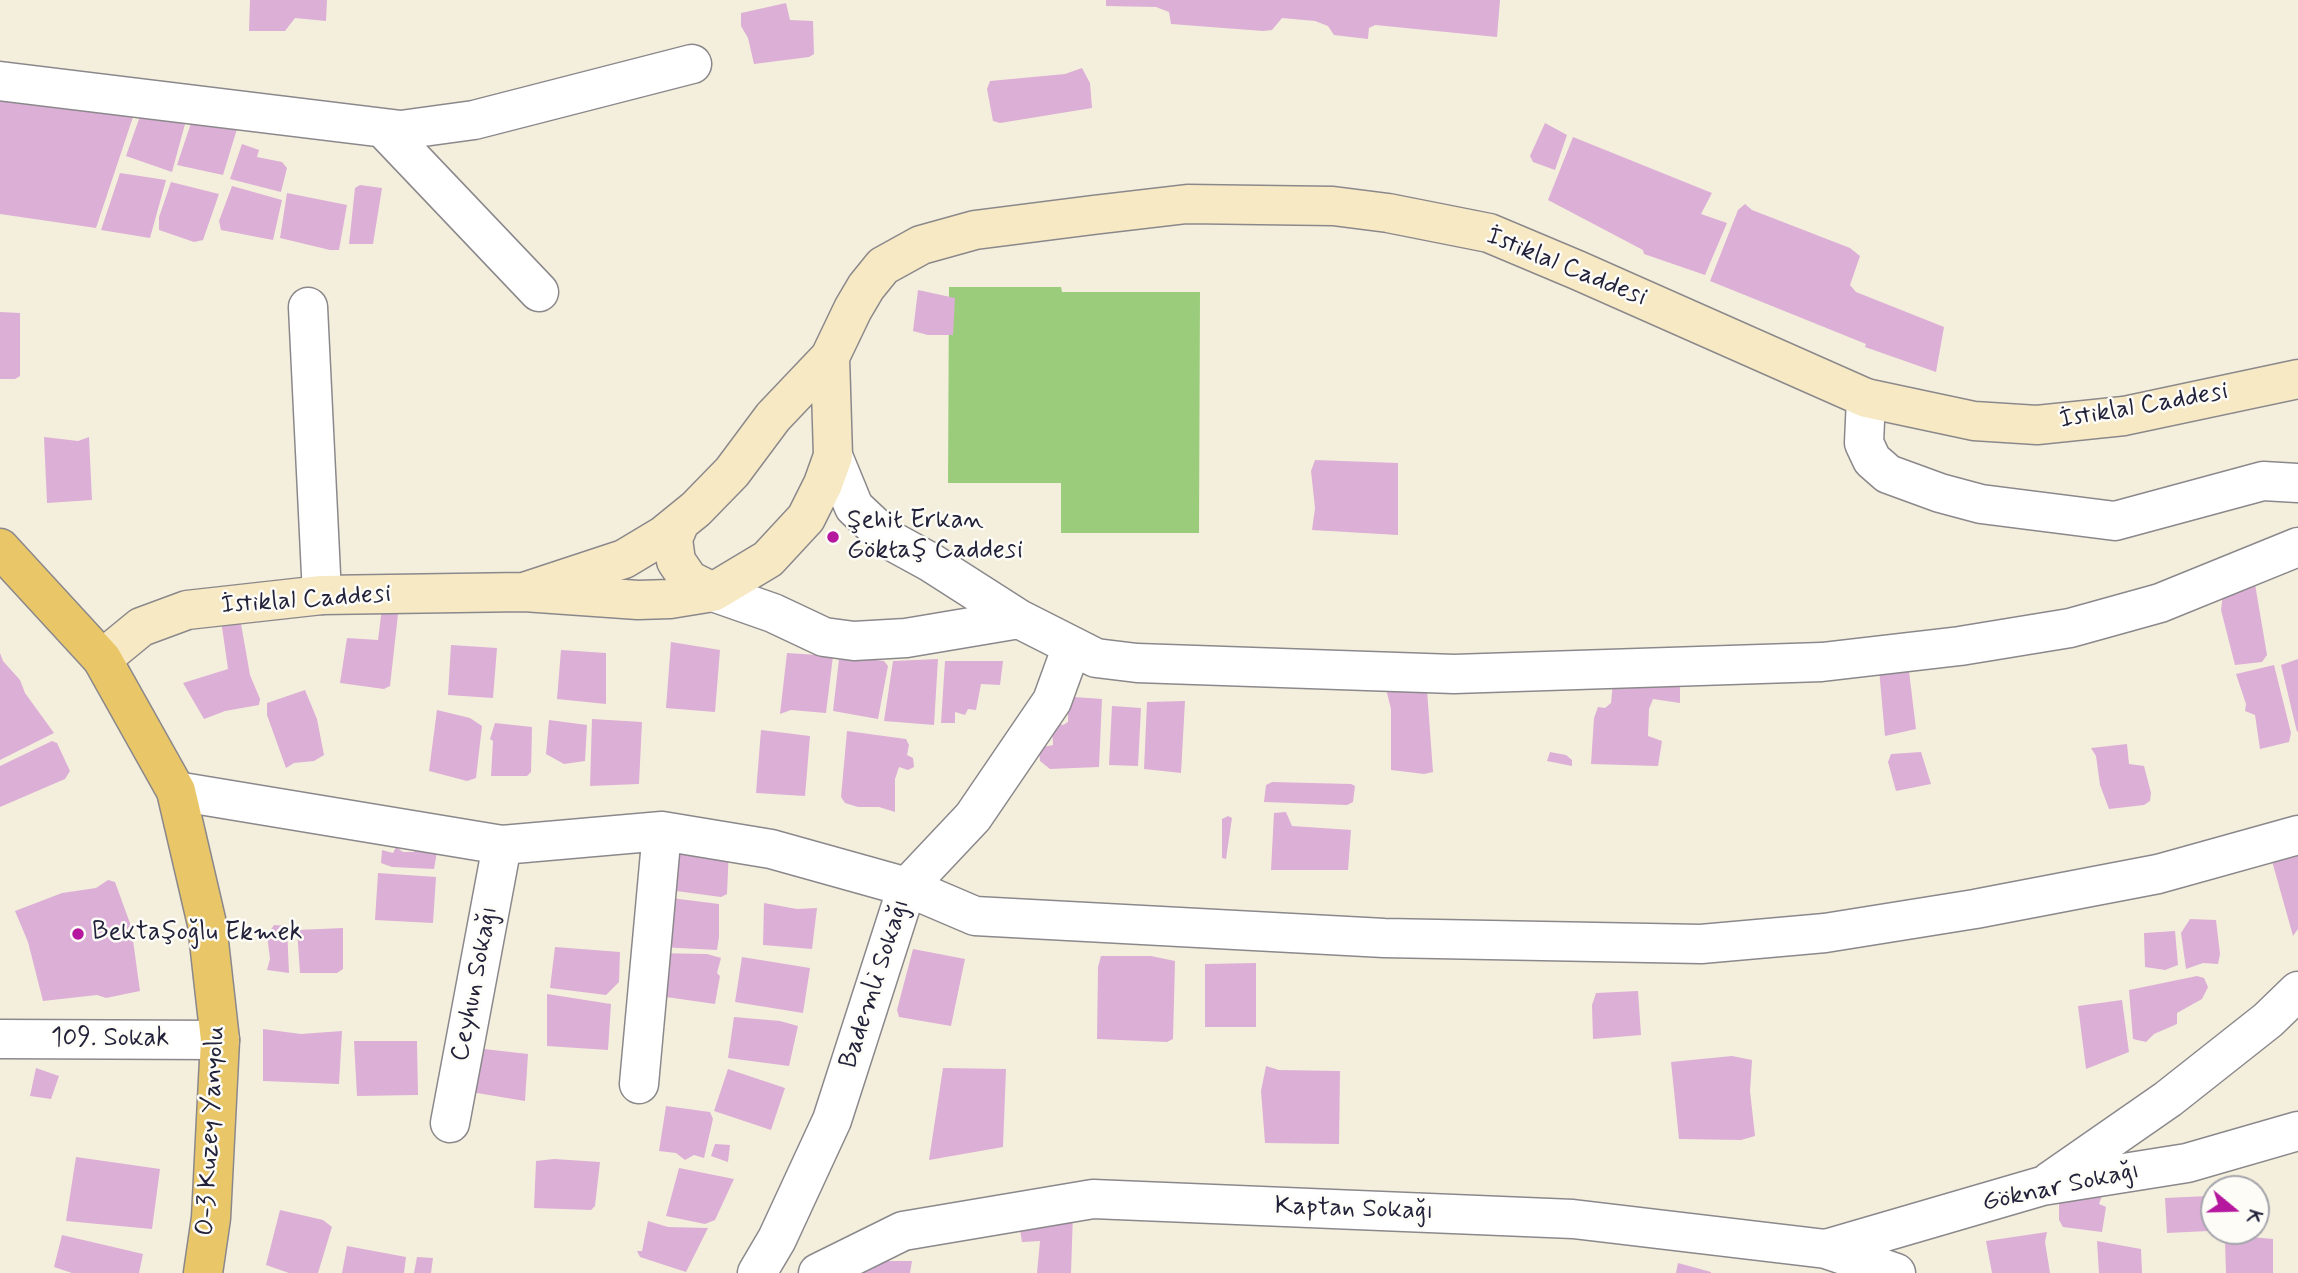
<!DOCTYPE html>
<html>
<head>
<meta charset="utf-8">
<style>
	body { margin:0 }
	#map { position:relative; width:2298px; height:1273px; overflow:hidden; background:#f4efdc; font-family:Mynerve,sans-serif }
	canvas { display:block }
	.north { position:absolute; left:2200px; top:1175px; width:70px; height:70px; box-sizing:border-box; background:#fdfcf7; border:2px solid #a5a5ac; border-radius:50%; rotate:109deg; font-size:19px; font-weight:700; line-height:28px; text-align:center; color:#22223b }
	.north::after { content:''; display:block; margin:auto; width:24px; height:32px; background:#b5179e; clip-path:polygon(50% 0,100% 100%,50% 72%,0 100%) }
</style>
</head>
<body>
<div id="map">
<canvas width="2298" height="1273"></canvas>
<div class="north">K</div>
</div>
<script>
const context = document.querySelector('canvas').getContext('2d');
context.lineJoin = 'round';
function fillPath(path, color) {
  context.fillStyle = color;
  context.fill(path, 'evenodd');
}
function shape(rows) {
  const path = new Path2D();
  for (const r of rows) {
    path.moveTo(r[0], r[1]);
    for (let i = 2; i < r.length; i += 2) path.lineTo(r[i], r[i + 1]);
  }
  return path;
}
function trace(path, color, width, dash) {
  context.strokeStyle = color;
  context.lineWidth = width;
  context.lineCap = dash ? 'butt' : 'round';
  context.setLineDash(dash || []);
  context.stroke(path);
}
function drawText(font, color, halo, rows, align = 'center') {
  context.font = font + ' Mynerve,sans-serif';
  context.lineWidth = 5;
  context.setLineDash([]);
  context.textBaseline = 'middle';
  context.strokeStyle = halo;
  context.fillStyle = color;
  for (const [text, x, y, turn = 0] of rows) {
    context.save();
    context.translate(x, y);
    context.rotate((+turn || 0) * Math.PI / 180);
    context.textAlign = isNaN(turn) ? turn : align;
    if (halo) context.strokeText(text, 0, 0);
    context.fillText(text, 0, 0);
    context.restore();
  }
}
const green = shape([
	[949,287,1061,287,1062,292,1200,292,1199,533,1061,533,1061,483,948,483]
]);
const building = shape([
	[250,0,327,0,326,21,295,18,285,31,249,31],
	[1106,0,1500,0,1497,37,1375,25,1369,28,1368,39,1334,35,1328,26,1315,21,1282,18,1272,30,1263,31,1171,24,1169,12,1156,7,1106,6],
	[786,3,790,20,813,21,814,54,809,57,754,64,748,38,741,26,741,13],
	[1082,68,1090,83,1092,108,1000,123,993,121,987,89,990,81,1065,74],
	[0,89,135,111,96,228,0,214],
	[146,99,188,113,172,172,126,156],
	[195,111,240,119,223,175,177,165],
	[1545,123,1567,135,1555,170,1533,162,1530,156],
	[1573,137,1712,193,1701,214,1727,223,1705,275,1644,254,1643,250,1548,200],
	[242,144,259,150,257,157,282,162,287,168,281,192,230,179],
	[120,173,166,180,150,238,101,230],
	[171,182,219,194,203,240,194,242,159,230,159,217],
	[360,185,382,188,373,244,349,244,355,188],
	[232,186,282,200,273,240,221,230,219,221],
	[287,193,347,205,339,250,330,250,280,238],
	[1745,204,1752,210,1850,248,1860,256,1850,285,1856,292,1944,327,1936,372,1865,347,1866,344,1710,281,1738,210],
	[918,290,955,298,953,335,928,335,913,331],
	[0,312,20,313,20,376,15,379,0,379],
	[44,437,78,441,89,437,92,500,47,503],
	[1315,460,1398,463,1398,535,1312,530,1315,508,1311,471],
	[2255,584,2267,655,2262,662,2235,665,2221,610,2223,594],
	[382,608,398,614,390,686,384,689,340,683,347,638,378,640],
	[240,618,250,675,260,699,259,705,225,711,204,719,183,683,228,669,221,620],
	[671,642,720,650,715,712,666,708],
	[451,645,497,648,493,698,448,695],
	[561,650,606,653,606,704,557,699],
	[0,653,3,661,20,680,25,693,54,733,0,760],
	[787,653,833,656,826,713,791,710,780,714],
	[845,656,884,661,888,666,878,719,833,711,839,659],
	[938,659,934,725,884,721,893,661],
	[2298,659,2298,731,2297,732,2281,665],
	[945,661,1003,661,1000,685,981,684,976,710,968,709,965,715,955,712,955,723,941,723],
	[1908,663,1916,729,1885,736,1879,669],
	[2274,665,2291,733,2289,742,2260,749,2255,715,2245,711,2246,704,2236,674],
	[1614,671,1680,673,1680,703,1653,699,1649,709,1648,736,1662,741,1658,766,1591,764,1594,718,1598,707,1605,708,1611,703],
	[1386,689,1427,690,1433,772,1424,774,1391,770,1391,709],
	[305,690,317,719,324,755,314,761,294,763,286,768,267,715,267,703],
	[1074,697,1102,699,1099,767,1050,769,1040,761,1039,748,1053,745,1052,722,1063,725,1068,722,1068,700],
	[1185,701,1181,773,1144,769,1147,702],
	[1112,706,1141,708,1138,766,1109,765],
	[437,710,470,718,482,726,476,778,467,781,429,771],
	[592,719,642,722,639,784,590,786],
	[549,720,587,725,585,761,564,764,546,754],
	[495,723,532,727,531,772,527,776,491,776,493,741,490,739],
	[761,730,810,736,805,796,756,793],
	[847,731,906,739,909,745,907,755,913,758,914,767,908,770,899,767,895,779,895,812,879,807,858,807,845,803,841,797],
	[52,741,57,743,70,771,65,779,0,807,0,766],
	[2127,744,2129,764,2144,766,2151,793,2150,801,2144,805,2109,809,2100,785,2096,756,2091,748],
	[1550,752,1566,755,1572,760,1572,766,1547,761],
	[1921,752,1931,784,1896,791,1888,762,1891,754],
	[1272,782,1351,784,1355,786,1353,802,1347,805,1264,802,1266,785],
	[1286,812,1292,826,1351,830,1348,870,1271,870,1274,813],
	[1228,816,1232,818,1226,859,1222,858,1222,819],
	[418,841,437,852,434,869,392,867,381,863,382,850,393,853,396,847,403,852,414,852],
	[663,848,729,849,727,894,721,897,661,889],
	[2298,854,2298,929,2293,936,2272,861],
	[378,873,436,877,433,923,375,920],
	[108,880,115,882,131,926,140,991,106,998,97,995,43,1001,28,942,15,911,62,893,96,888],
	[663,897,719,904,719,937,717,950,659,947],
	[764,903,797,909,817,908,812,949,763,945],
	[2190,919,2216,920,2220,954,2218,964,2203,963,2186,969,2181,933],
	[274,925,287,926,289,973,267,970,270,959,267,935],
	[343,928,343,969,337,973,300,973,297,930],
	[2175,931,2178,965,2165,970,2145,967,2144,933],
	[555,947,620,952,619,982,606,995,550,988],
	[913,949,965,959,951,1026,899,1017,897,1010],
	[652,953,707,954,721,958,717,973,720,976,715,1004,659,996],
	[1101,956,1151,956,1175,961,1173,1039,1167,1042,1097,1039,1098,967],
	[742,957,810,968,803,1013,735,1002],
	[1256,963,1256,1027,1205,1027,1205,964],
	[2197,976,2204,978,2208,987,2202,999,2177,1013,2177,1024,2154,1034,2146,1042,2133,1039,2129,990],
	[1638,991,1641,1035,1593,1039,1592,1005,1596,993],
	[547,994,611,1004,608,1050,547,1046],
	[2122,1000,2129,1052,2086,1069,2078,1006],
	[734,1017,780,1021,798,1026,789,1066,728,1058],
	[263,1029,301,1034,342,1031,339,1084,263,1081],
	[354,1041,417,1041,418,1095,357,1096],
	[475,1048,528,1054,525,1101,465,1091],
	[1732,1056,1752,1060,1750,1091,1755,1136,1741,1140,1679,1139,1671,1062],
	[1266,1066,1279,1070,1340,1071,1339,1144,1265,1143,1261,1091],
	[36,1068,59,1076,51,1099,30,1096],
	[943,1068,1006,1069,1003,1147,929,1160],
	[728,1069,785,1088,771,1130,714,1111],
	[666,1106,710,1112,713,1119,704,1158,694,1155,685,1160,676,1153,659,1151],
	[715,1144,730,1145,728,1162,711,1156],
	[76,1157,160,1169,152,1229,66,1221],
	[554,1159,600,1162,595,1206,591,1210,534,1208,536,1161],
	[679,1168,734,1179,715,1220,705,1224,666,1216],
	[2103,1193,2099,1204,2106,1207,2102,1232,2063,1227,2059,1220,2059,1196],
	[2208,1196,2209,1231,2167,1233,2165,1198],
	[280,1210,323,1220,332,1227,318,1273,289,1273,266,1265],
	[1073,1213,1071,1273,1037,1273,1040,1241,1022,1242,1019,1223],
	[648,1221,668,1227,708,1228,686,1272,640,1257,637,1251,642,1251],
	[2047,1232,2045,1242,2050,1273,1992,1273,1986,1241],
	[62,1235,143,1254,139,1273,72,1273,54,1267],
	[2240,1236,2273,1239,2273,1273,2226,1273,2225,1241],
	[2097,1241,2141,1249,2142,1273,2099,1273],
	[347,1246,406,1257,404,1273,342,1273],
	[417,1257,433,1258,431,1273,414,1273],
	[861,1261,912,1261,910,1273,859,1273],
	[1678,1263,1711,1272,1711,1273,1676,1273]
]);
const minor = shape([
	[0,81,401,130,474,120,692,64],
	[383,128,539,292],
	[308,307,322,595],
	[1866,398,1864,443,1872,460,1888,474,1940,493,1981,504,2115,521,2263,481,2298,483],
	[833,456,854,507,888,539,930,562,1019,619,1096,658,1137,663,1454,674,1822,662,1960,646,2070,628,2160,603,2298,547],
	[713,592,773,613,824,637,854,641,906,638,1019,619],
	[176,791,502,845,662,831,771,849,907,887,975,916,1384,938,1701,944,1825,933,1975,909,2158,874,2298,835],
	[0,1039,220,1040],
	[639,1084,662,831],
	[450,1123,502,845],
	[2050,1181,2168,1099,2268,1020,2298,991],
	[1826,1249,2042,1186,2187,1163,2298,1131],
	[757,1273,777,1239,832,1120,907,887,973,817,1052,701,1072,646],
	[818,1273,903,1231,1093,1199,1573,1219,1826,1249,1896,1273]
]);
const secondary = shape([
	[680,522,673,539,676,561,689,580,713,592],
	[524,592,624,559,664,535,696,509,732,472,773,417,830,357,853,309,866,287,883,266,921,245,975,230,1093,215,1187,204,1333,206,1388,213,1489,233,1577,270,1866,398,1974,421,2037,425,2124,416,2298,379],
	[102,659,141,627,187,610,322,595,524,592,638,600,670,599,713,592,768,559,806,518,823,484,833,456,830,357]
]);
const primary = shape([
	[0,548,102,659,176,791,207,924,220,1040,211,1218,203,1273]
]);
const markers = [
	[833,537,7,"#b5179e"],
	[78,934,7,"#b5179e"]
];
const streetNames = [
	["İstiklal Caddesi",1566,268,22],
	["İstiklal Caddesi",2144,407,-10],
	["İstiklal Caddesi",306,601,-4],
	["Ceyhun Sokağı",476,984,-79],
	["Bademli Sokağı",876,984,-72],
	["109. Sokak",110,1040],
	["O-3 Kuzey Yanyolu",212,1131,-87],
	["Göknar Sokağı",2061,1188,-12],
	["Kaptan Sokağı",1354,1210,2]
];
const poiNames = [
	["Şehit Erkan",847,522],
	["Göktaş Caddesi",847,552],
	["Bektaşoğlu Ekmek",92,934]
];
fillPath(green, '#9bcc7c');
fillPath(building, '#dcafd7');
trace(minor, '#8b888c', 41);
trace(secondary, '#8b888c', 41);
trace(primary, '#8b888c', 41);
trace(minor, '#fff', 38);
trace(secondary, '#f6e9c3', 38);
trace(primary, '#e9c769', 38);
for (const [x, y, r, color] of markers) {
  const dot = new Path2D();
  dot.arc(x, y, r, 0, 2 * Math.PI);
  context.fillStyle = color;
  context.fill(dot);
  trace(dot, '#fdfcf7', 2.5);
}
drawText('26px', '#22223b', '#fdfcf7', streetNames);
drawText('26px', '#22223b', '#fdfcf7', poiNames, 'left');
</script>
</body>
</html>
